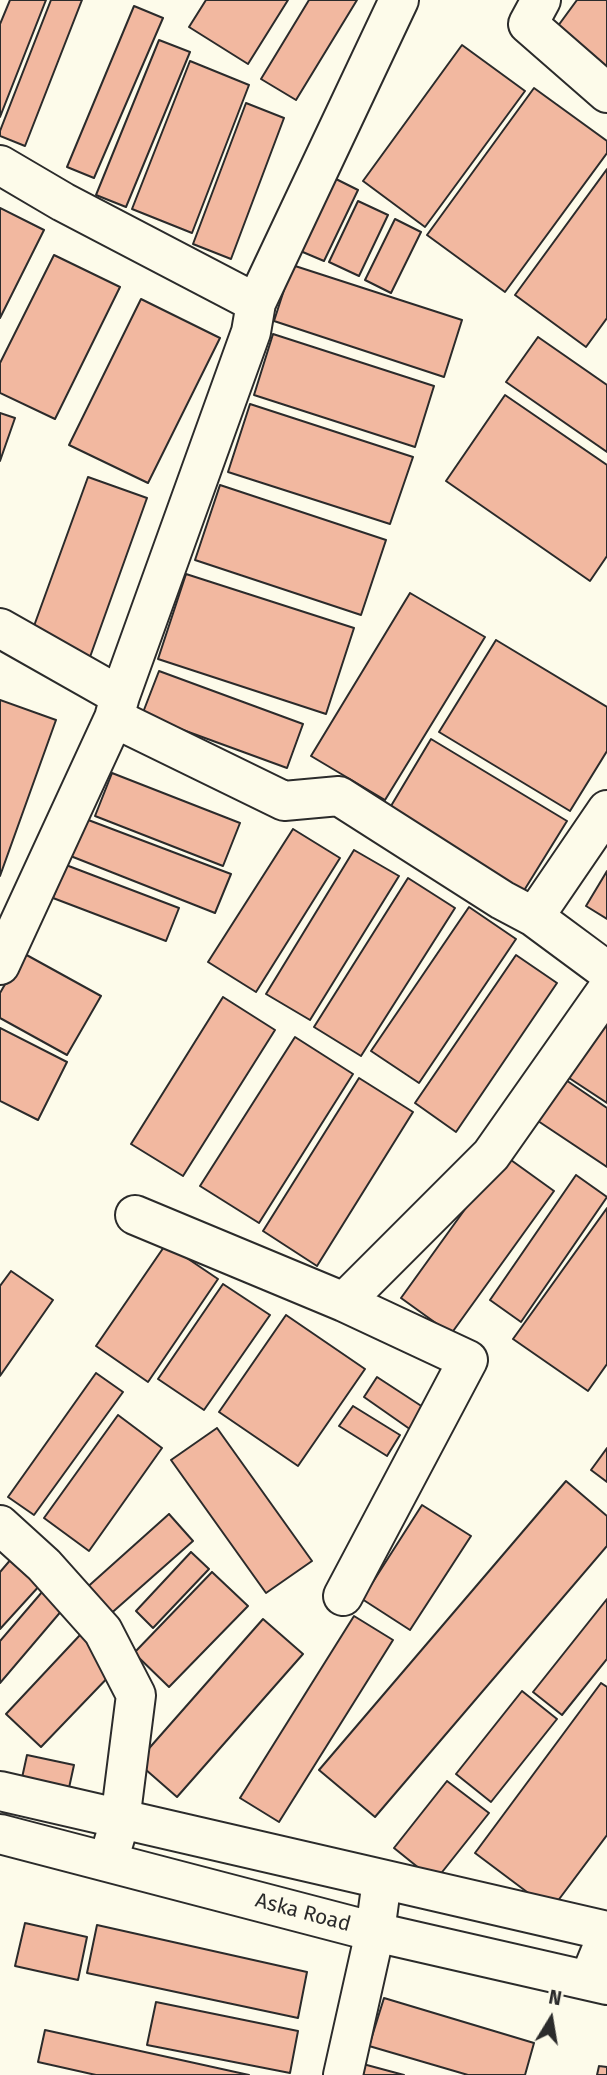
<!DOCTYPE html>
<html>
<head>
<meta charset="utf-8">
<style>
	body { margin:0 }
	#map { position:relative; width:607px; height:2075px; overflow:hidden; background:#fdfbea; font-family:"Fira Sans",sans-serif }
	canvas { display:block }
	.north { position:absolute; left:516px; top:1984px; width:70px; height:70px; -webkit-text-stroke:5px #fdfbea; paint-order:stroke; rotate:11deg; font-size:19px; font-weight:700; line-height:28px; text-align:center; color:#2b2b2b }
	.north::after { content:''; display:block; margin:auto; width:24px; height:32px; background:#2b2b2b; clip-path:polygon(50% 0,100% 100%,50% 72%,0 100%) }
</style>
</head>
<body>
<div id="map">
<canvas width="607" height="2075"></canvas>
<div class="north">N</div>
</div>
<script>
const context = document.querySelector('canvas').getContext('2d');
context.lineJoin = 'round';
function fillPath(path, color) {
  context.fillStyle = color;
  context.fill(path, 'evenodd');
}
function shape(rows) {
  const path = new Path2D();
  for (const r of rows) {
    path.moveTo(r[0], r[1]);
    for (let i = 2; i < r.length; i += 2) path.lineTo(r[i], r[i + 1]);
  }
  return path;
}
function trace(path, color, width, dash) {
  context.strokeStyle = color;
  context.lineWidth = width;
  context.lineCap = dash ? 'butt' : 'round';
  context.setLineDash(dash || []);
  context.stroke(path);
}
function drawText(font, color, halo, rows, align = 'center') {
  context.font = font + ' "Fira Sans",sans-serif';
  context.lineWidth = 5;
  context.setLineDash([]);
  context.textBaseline = 'middle';
  context.strokeStyle = halo;
  context.fillStyle = color;
  for (const [text, x, y, turn = 0] of rows) {
    context.save();
    context.translate(x, y);
    context.rotate((+turn || 0) * Math.PI / 180);
    context.textAlign = isNaN(turn) ? turn : align;
    if (halo) context.strokeText(text, 0, 0);
    context.fillText(text, 0, 0);
    context.restore();
  }
}
const building = shape([
	[10,0,46,0,0,117,0,24,10,0],
	[51,0,82,0,25,146,0,136,0,131,51,0],
	[206,0,288,0,248,64,189,27,206,0],
	[309,0,357,0,296,100,261,79,309,0],
	[577,0,607,0,607,67,555,30,577,0],
	[134,6,163,18,94,178,67,167,134,6],
	[159,40,190,52,126,207,96,195,159,40],
	[462,45,525,91,425,227,363,181,462,45],
	[190,61,249,85,192,233,132,209,190,61],
	[534,88,607,141,607,153,505,292,427,235,534,88],
	[246,103,284,118,231,259,193,244,246,103],
	[607,169,607,318,586,347,515,295,607,169],
	[332,177,358,190,324,261,298,250,332,177],
	[358,201,388,215,359,276,329,262,358,201],
	[0,208,44,230,0,318,0,208],
	[395,219,421,232,391,293,365,280,395,219],
	[54,255,120,287,55,419,0,393,0,363,54,255],
	[292,265,462,320,444,377,274,321,292,265],
	[141,299,220,338,148,483,69,445,141,299],
	[273,334,434,386,415,447,254,395,273,334],
	[538,337,607,385,607,452,506,382,538,337],
	[505,395,607,465,607,556,590,581,446,481,505,395],
	[250,404,413,457,390,524,228,472,250,404],
	[0,413,15,418,0,461,0,413],
	[88,477,147,498,90,657,30,637,88,477],
	[220,485,386,540,361,615,195,560,220,485],
	[186,574,354,628,326,714,158,659,186,574],
	[410,593,485,637,385,800,311,756,410,593],
	[496,640,607,707,607,751,570,811,439,732,496,640],
	[159,671,303,724,287,768,142,715,159,671],
	[0,700,56,720,0,876,0,700],
	[431,739,567,821,520,897,385,816,431,739],
	[112,773,240,823,223,866,95,816,112,773],
	[83,818,231,874,215,913,68,855,83,818],
	[293,829,340,858,256,992,208,962,293,829],
	[354,850,399,876,310,1020,266,994,354,850],
	[66,865,179,908,166,941,53,898,66,865],
	[607,871,607,919,586,906,607,871],
	[408,878,455,908,361,1056,314,1027,408,878],
	[469,907,516,939,419,1083,371,1051,469,907],
	[23,953,101,996,67,1055,0,1018,0,993,23,953],
	[516,955,557,983,456,1132,415,1103,516,955],
	[223,997,275,1030,183,1176,131,1144,223,997],
	[607,1002,607,1103,560,1072,607,1002],
	[0,1028,67,1062,38,1120,0,1101,0,1028],
	[295,1037,353,1074,259,1223,200,1186,295,1037],
	[560,1076,607,1108,607,1167,532,1117,560,1076],
	[359,1078,413,1112,317,1266,263,1231,359,1078],
	[504,1155,554,1191,451,1334,401,1298,504,1155],
	[576,1175,607,1197,521,1322,490,1300,576,1175],
	[607,1208,607,1364,588,1391,513,1339,607,1208],
	[166,1244,218,1279,148,1382,96,1346,166,1244],
	[11,1271,53,1300,0,1376,0,1286,11,1271],
	[223,1284,270,1315,204,1410,158,1379,223,1284],
	[286,1315,365,1369,298,1466,219,1412,286,1315],
	[96,1373,123,1392,34,1515,8,1497,96,1373],
	[377,1377,429,1411,414,1432,364,1397,377,1377],
	[353,1406,400,1435,387,1456,339,1426,353,1406],
	[118,1415,162,1448,89,1551,44,1518,118,1415],
	[217,1428,312,1561,266,1593,171,1460,217,1428],
	[607,1448,607,1482,591,1470,607,1448],
	[566,1481,607,1516,607,1546,375,1817,319,1770,566,1481],
	[422,1505,471,1536,410,1630,362,1599,422,1505],
	[169,1514,193,1541,107,1617,83,1591,169,1514],
	[191,1552,209,1569,153,1628,136,1611,191,1552],
	[12,1558,41,1584,0,1629,0,1572,12,1558],
	[212,1572,248,1606,169,1687,134,1653,212,1572],
	[42,1592,63,1609,0,1683,0,1641,42,1592],
	[607,1599,607,1659,562,1715,533,1692,607,1599],
	[354,1616,393,1640,279,1822,240,1798,354,1616],
	[263,1619,303,1654,177,1797,137,1762,263,1619],
	[80,1635,116,1669,41,1747,6,1714,80,1635],
	[601,1683,607,1687,607,1835,551,1910,475,1853,601,1683],
	[522,1691,557,1719,491,1802,456,1774,522,1691],
	[27,1755,74,1765,67,1797,20,1787,27,1755],
	[447,1781,489,1813,435,1881,394,1848,447,1781],
	[25,1923,87,1937,78,1980,15,1966,25,1923],
	[97,1925,307,1972,298,2018,87,1973,97,1925],
	[384,1998,534,2043,525,2075,468,2075,369,2046,384,1998],
	[156,2002,298,2031,290,2073,147,2045,156,2002],
	[45,2030,249,2075,96,2075,38,2062,45,2030],
	[363,2064,404,2075,360,2075,363,2064],
	[599,2066,607,2067,607,2075,597,2075,599,2066]
]);
const minor = shape([
	[541,0,528,24,607,93],
	[0,165,63,202,256,303,251,332,120,696,0,628],
	[256,303,399,0],
	[114,718,284,801,339,796,502,900,534,917],
	[607,810,534,917,607,971],
	[0,965,114,718,120,696],
	[135,1215,344,1302],
	[0,1525,44,1565,103,1631,136,1695,120,1821,108,1861],
	[343,1596,468,1360,344,1302,491,1155,607,990],
	[589,1980,607,1936],
	[343,2075,375,1932,382,1880]
]);
const highway = shape([
	[0,1791,607,1931],
	[0,1834,375,1932,607,1985]
]);
const streetNames = [
	["Aska Road",303,1913,15]
];
fillPath(building, '#f2b8a0');
trace(building, '#2b2b2b', 2);
trace(minor, '#2b2b2b', 42);
trace(highway, '#2b2b2b', 42);
trace(minor, '#fdfbea', 38);
trace(highway, '#fdfbea', 38);
drawText('21px', '#2b2b2b', '#fdfbea', streetNames);
</script>
</body>
</html>
